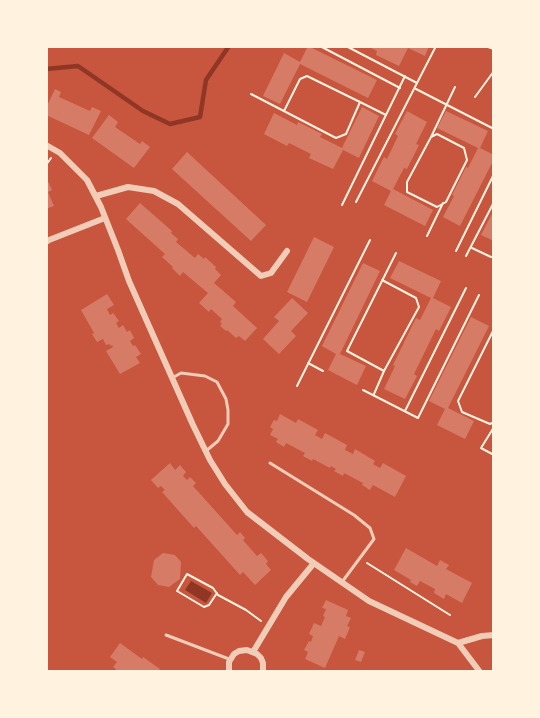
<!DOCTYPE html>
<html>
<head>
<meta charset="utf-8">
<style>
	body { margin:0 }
	#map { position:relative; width:540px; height:718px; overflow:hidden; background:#c8553d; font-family:"Sofia Sans Condensed",sans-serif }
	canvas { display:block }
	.frame { position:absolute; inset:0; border:48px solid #fff3e0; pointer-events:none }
</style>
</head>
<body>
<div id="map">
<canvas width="540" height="718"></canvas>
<div class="frame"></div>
</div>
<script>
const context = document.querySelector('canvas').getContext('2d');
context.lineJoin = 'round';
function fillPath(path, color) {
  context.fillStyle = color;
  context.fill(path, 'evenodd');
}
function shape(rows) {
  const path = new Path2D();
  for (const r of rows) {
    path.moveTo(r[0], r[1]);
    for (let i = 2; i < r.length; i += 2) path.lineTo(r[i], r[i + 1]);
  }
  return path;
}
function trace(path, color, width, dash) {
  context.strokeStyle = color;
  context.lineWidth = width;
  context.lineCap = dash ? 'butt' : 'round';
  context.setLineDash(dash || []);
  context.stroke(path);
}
const water = shape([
	[191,581,212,593,206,603,185,590]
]);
const stream = shape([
	[46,69,78,66,143,111,170,124,200,117,206,80,229,46]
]);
const building = shape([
	[308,46,377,80,368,98,300,64,280,104,263,96,284,53,300,62],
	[367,46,429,46,425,56,408,48,399,66,376,55,377,51],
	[55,89,61,92,59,97,90,111,92,107,101,111,89,135,46,115,46,108],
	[362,107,379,116,359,158,343,150,333,169,309,158,311,154,289,143,287,146,264,134,274,113,297,125,298,122,322,134,320,137,342,148],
	[407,111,427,122,416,144,419,145,407,169,404,168,393,189,433,210,425,226,384,205,391,191,372,181,384,157,387,159,398,136,395,134],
	[446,111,488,131,480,148,494,155,494,159,460,226,443,217,454,196,452,195,466,167,468,168,478,148,437,128],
	[109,115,118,122,115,127,140,144,142,141,150,147,134,168,92,138],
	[187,152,266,225,251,241,172,169],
	[46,177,52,190,48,192,54,206,46,209],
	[140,203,172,231,171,233,178,239,176,242,195,258,198,254,204,259,205,257,216,267,215,269,221,275,214,283,236,302,233,306,257,328,245,341,239,336,236,338,227,330,226,331,220,326,222,324,220,322,222,319,211,309,209,312,199,303,208,293,183,272,180,276,172,268,173,267,162,257,165,254,126,219],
	[494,210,494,241,481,235],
	[314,237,334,247,307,302,287,292],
	[399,261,441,281,433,298,451,307,439,331,436,329,414,374,417,376,405,399,384,389,395,366,393,365,416,318,420,320,431,298,390,278],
	[363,263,380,271,340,354,366,366,357,385,328,370,336,354,322,346],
	[107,294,114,305,107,309,110,315,113,313,119,321,116,323,119,328,123,325,127,332,130,330,134,338,130,341,133,346,135,345,141,354,136,357,140,363,120,374,106,351,113,347,112,345,111,346,109,344,106,345,103,339,97,342,92,334,94,333,81,310],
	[292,298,308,313,291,331,296,336,279,354,263,339,279,321,274,317],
	[471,317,489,326,448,408,474,421,465,439,437,425,445,409,429,401],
	[280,414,296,423,298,419,318,430,315,435,322,439,325,433,347,445,345,450,353,454,355,449,375,461,373,464,380,468,383,463,406,476,395,497,373,485,370,490,362,485,363,483,344,473,343,476,334,471,336,469,331,466,330,468,313,459,312,461,303,456,305,453,286,443,284,447,276,442,278,439,270,435,273,429,270,427,274,420,277,421],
	[170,463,175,470,180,465,186,472,183,476,187,480,190,477,196,483,193,486,237,535,240,532,245,538,243,540,257,556,261,553,268,561,266,564,271,570,255,585,243,572,240,575,196,526,194,528,162,492,165,490,161,486,158,488,151,480],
	[406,548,437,566,440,560,449,565,446,569,472,583,462,603,446,594,444,599,434,593,435,589,420,581,417,586,410,582,411,580,394,570],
	[163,553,175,555,181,562,180,579,169,587,158,585,151,577,154,560],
	[326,600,348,610,346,616,351,618,347,626,350,627,345,639,339,636,325,668,305,659,308,652,304,650,309,641,311,642,313,636,309,634,314,623,321,626,325,617,323,616,326,609,322,608],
	[120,643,142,659,143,657,160,669,158,672,114,672,116,669,113,667,117,662,110,657],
	[359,650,365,652,361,662,355,660]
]);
const path = shape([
	[320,46,400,88],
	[346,46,417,83],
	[485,46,494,49],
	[416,89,494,129],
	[251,94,336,138,346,134,360,102,307,76,300,79,284,111],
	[475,97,494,71],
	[360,102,386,115],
	[437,134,464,148,467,160,446,202,437,207,407,192,407,182,431,137,437,134],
	[431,137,455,87],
	[46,165,51,158],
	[356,202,436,46],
	[342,205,405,76],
	[427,236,443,203],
	[472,248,491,257],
	[456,251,494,174],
	[466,256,494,202],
	[382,280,416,298,419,307,384,371],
	[494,329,458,401,462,412,490,424,494,422],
	[308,363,323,371],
	[297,386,370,240],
	[363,390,418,418,479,295],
	[374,394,384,371,347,351,396,253],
	[405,411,466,288],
	[494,427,481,448,494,455],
	[367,563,450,615],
	[217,593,209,605,204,607,177,591,187,574,213,588,218,595,246,610,261,621]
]);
const service = shape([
	[172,378,181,373,205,376,217,382,226,399,228,410,228,424,218,441,206,451],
	[270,463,354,515,370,528,374,539,342,582],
	[166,635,229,659]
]);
const minor = shape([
	[46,145,60,153,87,180,101,207,118,250,129,281,193,425,210,460,225,484,247,512,308,559,369,601,458,643,480,672],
	[96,196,128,187,154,191,178,204,261,276,271,273,287,251],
	[46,242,49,240,105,218],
	[458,643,482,636,494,635],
	[253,652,286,597,314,563],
	[229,672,229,662,234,654,239,651,247,650,257,654,261,658,263,663,263,672]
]);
fillPath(water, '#8f3625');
trace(stream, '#8f3625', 4.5);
fillPath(building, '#d67c66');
trace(path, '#fff3e0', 2);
trace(service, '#f1ccb7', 3);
trace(minor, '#f1ccb7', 6);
</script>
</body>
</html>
